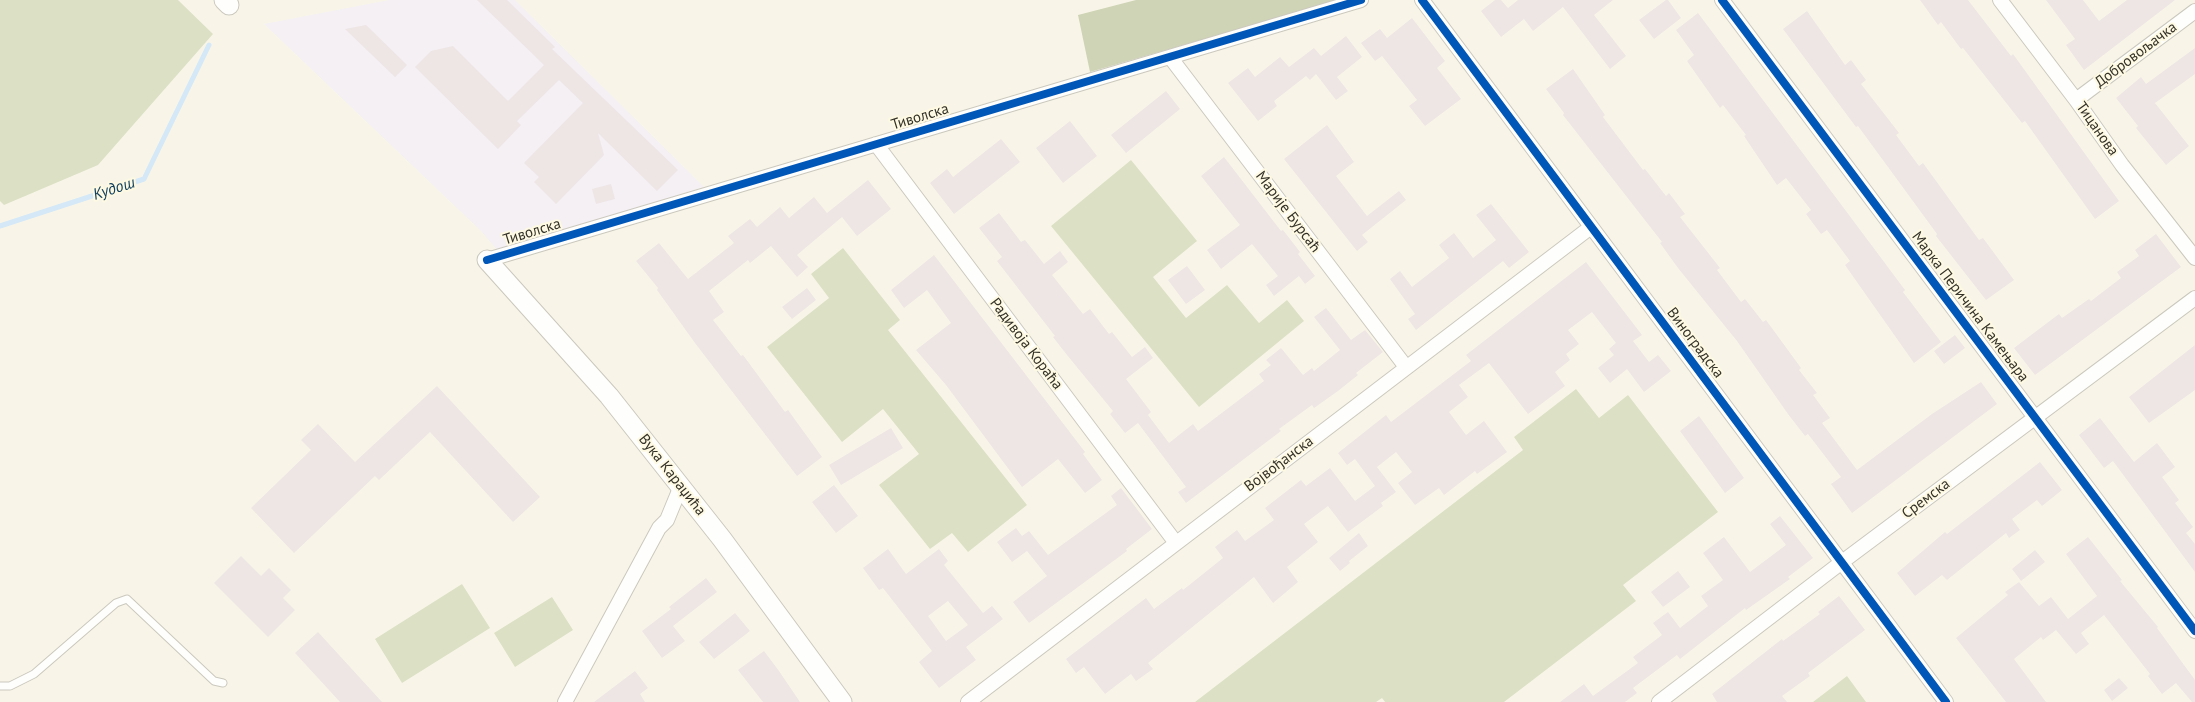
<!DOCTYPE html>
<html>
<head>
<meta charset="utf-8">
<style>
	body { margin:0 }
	canvas { display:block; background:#f8f5e8 }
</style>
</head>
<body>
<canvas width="2195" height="702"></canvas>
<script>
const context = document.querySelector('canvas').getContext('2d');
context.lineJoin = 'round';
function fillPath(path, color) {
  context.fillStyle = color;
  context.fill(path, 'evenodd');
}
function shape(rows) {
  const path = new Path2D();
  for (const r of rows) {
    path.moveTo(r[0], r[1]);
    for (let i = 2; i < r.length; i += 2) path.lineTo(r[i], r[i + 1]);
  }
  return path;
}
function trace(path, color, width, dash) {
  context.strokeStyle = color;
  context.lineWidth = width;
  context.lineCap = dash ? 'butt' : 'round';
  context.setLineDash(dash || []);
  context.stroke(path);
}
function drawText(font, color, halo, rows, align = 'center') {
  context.font = font + ' "PT Sans",sans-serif';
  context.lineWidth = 4;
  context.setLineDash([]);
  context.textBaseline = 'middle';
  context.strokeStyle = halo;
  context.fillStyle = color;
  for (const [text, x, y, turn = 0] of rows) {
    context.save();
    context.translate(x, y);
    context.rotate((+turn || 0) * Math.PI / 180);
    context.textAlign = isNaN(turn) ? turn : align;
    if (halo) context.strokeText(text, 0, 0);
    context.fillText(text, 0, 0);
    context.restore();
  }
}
const commercial = shape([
	[389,0,515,0,704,187,498,251,481,231,264,24]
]);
const green = shape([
	[0,0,178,0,213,34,98,165,4,205,0,201],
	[1131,160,1197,241,1153,277,1186,318,1227,285,1259,323,1287,300,1304,321,1199,407,1051,226],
	[843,248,900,320,888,330,1027,505,968,552,952,533,930,549,879,485,919,454,883,409,842,442,767,347,829,298,811,274],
	[1576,389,1599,418,1628,395,1718,512,1623,585,1636,601,1504,702,1385,702,1382,698,1376,702,1195,702,1523,450,1514,437],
	[462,584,490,628,402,683,375,639],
	[552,597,573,630,515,667,494,633],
	[1847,676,1866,702,1813,702]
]);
const forest = shape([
	[1136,0,1339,0,1090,72,1078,15]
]);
const stream = shape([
	[0,226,144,179,209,45]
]);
const building = shape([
	[477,0,507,0,555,47,552,49,678,170,657,191,598,133,604,155,556,204,534,182,539,177,524,163,583,103,559,80,517,121,521,125,498,149,415,67,431,51,453,46,508,101,544,65],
	[1495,0,1501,0,1508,8,1518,0,1613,0,1594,15,1626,56,1610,69,1563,7,1533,31,1524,19,1501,37,1481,11],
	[1666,0,1668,0,1681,18,1654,39,1639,20],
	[1920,0,1968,0,2011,56,2013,54,2119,201,2095,219,2025,121,2022,123,1963,48,1961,49,1941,22,1938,25],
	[2046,0,2083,0,2099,21,2127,0,2175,0,2084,70,2066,45,2075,39],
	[1807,11,1845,65,1851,60,1866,80,1861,84,1899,133,1896,135,1919,166,1923,163,1979,240,1983,238,2014,280,1986,300,1936,236,1937,234,1858,126,1856,127,1783,29],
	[1698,13,1905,290,1903,292,1941,342,1914,363,1845,265,1850,261,1827,230,1821,234,1806,214,1811,210,1786,178,1777,185,1744,136,1746,135,1723,105,1720,108,1687,61,1694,55,1676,30],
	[1412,18,1445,61,1437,68,1461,99,1425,126,1409,106,1417,100,1382,56,1375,61,1361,43,1380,29,1387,38],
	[366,25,407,65,395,77,345,29],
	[1346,36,1362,57,1337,77,1348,91,1336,100,1316,74,1310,80,1306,76,1274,101,1277,106,1258,121,1228,83,1248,68,1255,77,1280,57,1289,67,1314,48,1321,56],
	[2195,48,2195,74,2155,103,2189,146,2166,165,2136,128,2138,126,2116,98,2141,77,2146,84],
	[1573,69,1605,115,1603,117,1643,170,1645,169,1666,196,1669,193,1685,214,1680,217,1720,268,1717,270,1741,302,1745,299,1763,322,1766,320,1801,368,1799,370,1817,393,1813,395,1830,418,1822,423,1857,470,1932,414,1981,382,1997,404,1852,513,1831,484,1841,477,1808,434,1805,436,1788,414,1737,341,1678,268,1660,243,1662,242,1563,115,1564,113,1546,89],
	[1166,91,1180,109,1126,153,1111,135],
	[1070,121,1097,156,1063,183,1036,148],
	[1327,125,1354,162,1336,176,1367,216,1399,191,1406,200,1362,235,1368,242,1357,251,1284,159],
	[1001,139,1020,162,954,214,930,183,947,169,953,177],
	[1224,157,1281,231,1283,230,1300,252,1298,254,1315,276,1305,284,1299,276,1274,296,1266,285,1278,276,1252,244,1221,269,1207,250,1240,225,1201,176],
	[868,180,891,209,857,236,842,217,797,255,808,267,797,277,771,246,750,263,748,260,709,291,724,312,713,320,741,356,743,355,785,412,788,410,822,457,797,476,695,343,657,290,658,288,636,261,659,243,688,279,734,243,728,236,750,219,757,227,780,207,789,218,814,197,827,213],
	[611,184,615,199,596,204,592,189],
	[1491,204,1529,252,1509,268,1503,261,1416,330,1408,319,1415,314,1390,279,1400,271,1412,287,1449,258,1439,245,1454,233,1473,258,1496,240,1476,215],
	[999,213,1021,242,1025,240,1044,264,1060,251,1068,262,1052,275,1083,314,1090,309,1109,334,1112,332,1132,357,1145,347,1153,358,1126,379,1151,412,1148,415,1169,443,1193,424,1198,431,1264,381,1259,374,1271,365,1266,360,1281,348,1303,375,1312,368,1314,371,1340,350,1314,317,1326,308,1351,340,1365,330,1383,352,1356,373,1358,375,1338,391,1314,408,1312,405,1279,429,1281,431,1186,503,1178,492,1186,487,1138,423,1125,433,1110,414,1113,411,1067,355,1053,337,1055,336,997,261,1002,257,979,228],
	[2156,234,2181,267,2035,375,2014,348,2059,314,2062,318,2089,299,2091,301,2121,278,2117,272,2139,256,2135,250],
	[934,255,1085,452,1083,454,1102,480,1085,493,1058,459,1022,487,946,385,916,350,951,323,927,290,904,308,891,290],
	[1586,262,1642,335,1633,341,1649,362,1658,355,1671,371,1644,392,1627,369,1610,383,1598,368,1614,355,1609,349,1616,343,1592,312,1568,330,1579,344,1566,354,1570,360,1555,372,1565,386,1528,414,1489,363,1459,385,1468,397,1449,412,1466,435,1484,421,1507,452,1477,474,1475,471,1444,495,1439,488,1415,505,1398,483,1412,472,1396,452,1377,467,1396,492,1381,503,1383,506,1348,532,1328,506,1304,524,1318,542,1287,567,1298,582,1273,603,1254,577,1148,663,1153,669,1136,681,1131,674,1105,694,1084,667,1076,673,1066,659,1146,598,1154,609,1182,588,1183,590,1223,558,1215,547,1237,530,1245,541,1274,520,1265,508,1301,480,1306,486,1330,468,1355,501,1375,486,1355,459,1347,465,1338,453,1386,415,1391,422,1471,361,1466,355],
	[1187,266,1205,290,1186,304,1168,280],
	[807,288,816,300,792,319,782,307],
	[1955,335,1965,348,1944,364,1934,351],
	[2195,345,2195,390,2149,423,2129,397],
	[437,386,540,497,513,522,430,432,379,480,375,476,294,553,251,508,311,450,301,440,318,424,355,462],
	[1699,416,1744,478,1725,493,1680,431],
	[2100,418,2134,462,2157,443,2175,467,2162,477,2179,500,2175,503,2193,527,2186,533,2195,544,2195,572,2113,461,2104,468,2079,435],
	[891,428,903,448,841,485,829,465],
	[2040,462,2062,490,2042,506,2037,500,2012,519,2020,530,2009,538,2006,533,1947,580,1942,575,1915,596,1897,573,1945,532,1947,534],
	[834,485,858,516,836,533,812,502],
	[1121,488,1152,529,1126,549,1127,551,1029,623,1013,602,1047,576,1027,551,1012,562,997,542,1016,528,1022,536,1029,531,1048,555,1117,505,1111,496],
	[1780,516,1813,558,1788,577,1790,579,1746,610,1745,608,1680,659,1677,655,1633,688,1637,693,1625,702,1560,702,1584,684,1593,696,1638,663,1633,657,1662,635,1653,623,1668,612,1680,628,1708,606,1701,596,1723,580,1703,553,1724,537,1750,572,1786,545,1770,524],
	[1359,533,1368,546,1349,561,1350,563,1340,571,1329,558],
	[2088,537,2122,580,2120,581,2158,627,2157,628,2195,680,2195,702,2192,702,2176,683,2162,694,2148,676,2150,674,2104,615,2081,633,2089,644,2076,654,2056,630,2043,640,2041,637,2014,659,2046,702,2006,702,1956,638,2008,595,2005,592,2019,582,2039,606,2051,597,2068,619,2097,596,2066,554],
	[888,549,906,574,939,549,948,561,944,565,983,613,992,606,1003,619,966,647,976,660,939,688,919,662,932,651,883,588,879,590,863,568],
	[948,601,968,625,946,641,928,616],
	[2035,550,2045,562,2021,581,2012,569],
	[241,556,261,576,269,568,291,590,283,598,295,610,268,637,214,583],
	[1678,571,1690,587,1663,607,1651,592],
	[706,578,717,592,673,626,685,641,662,658,642,631,671,609,669,607],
	[1839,596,1865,630,1808,673,1810,676,1782,696,1787,702,1717,702,1712,694,1782,639,1783,641,1820,614,1818,612],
	[735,613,750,631,714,659,699,642],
	[318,632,382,702,340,702,295,653],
	[764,651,779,671,800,702,763,702,738,670],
	[635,671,648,688,640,694,645,702,594,702],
	[2119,678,2128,688,2112,701,2104,690]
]);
const service = shape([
	[0,686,10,686,34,674,116,603,127,599,214,681,223,683]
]);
const minor = shape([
	[1422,0,1946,702],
	[1722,0,2195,631],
	[2000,0,2076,100,2122,165,2195,258],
	[1170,57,1406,367],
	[2076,100,2195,11],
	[876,144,1176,543],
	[487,260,1361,0],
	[565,702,659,528,667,520,681,486],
	[968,702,1591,227],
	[1659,702,1842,562,2195,298]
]);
const secondary = shape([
	[224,0,229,5],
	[487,260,609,396,722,539,842,702]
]);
const cycleway = shape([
	[1422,0,1946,702],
	[1722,0,2195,631],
	[487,260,1361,0]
]);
const streetNames = [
	["Добровољачка",2136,55,-37],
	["Тиволска",920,117,-17],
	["Тицанова",2097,129,55],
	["Марије Бурсаћ",1288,212,53],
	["Тиволска",532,232,-17],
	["Марка Перичина Камењара",1970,307,53],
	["Виноградска",1695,343,53],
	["Радивоја Кораћа",1026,344,53],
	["Војвођанска",1279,464,-37],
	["Вука Караџића",672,475,52],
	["Сремска",1926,499,-37]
];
const waterNames = [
	["Кудош",114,189,-18]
];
fillPath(commercial, '#f4f0f4');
fillPath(green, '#dce1c5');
fillPath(forest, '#cfd4b6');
trace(stream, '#d4e8f7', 5);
fillPath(building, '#eee5e5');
trace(service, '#cbc8be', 9);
trace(minor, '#cbc8be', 16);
trace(secondary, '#cbc8be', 21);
trace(service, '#fefefc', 7);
trace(minor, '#fefefc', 14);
trace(secondary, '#fefefc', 19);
trace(cycleway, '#0057b8', 8);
drawText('15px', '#333128', '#fef9e2', streetNames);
drawText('italic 16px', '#113f5e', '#fef9e2', waterNames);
</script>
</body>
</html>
